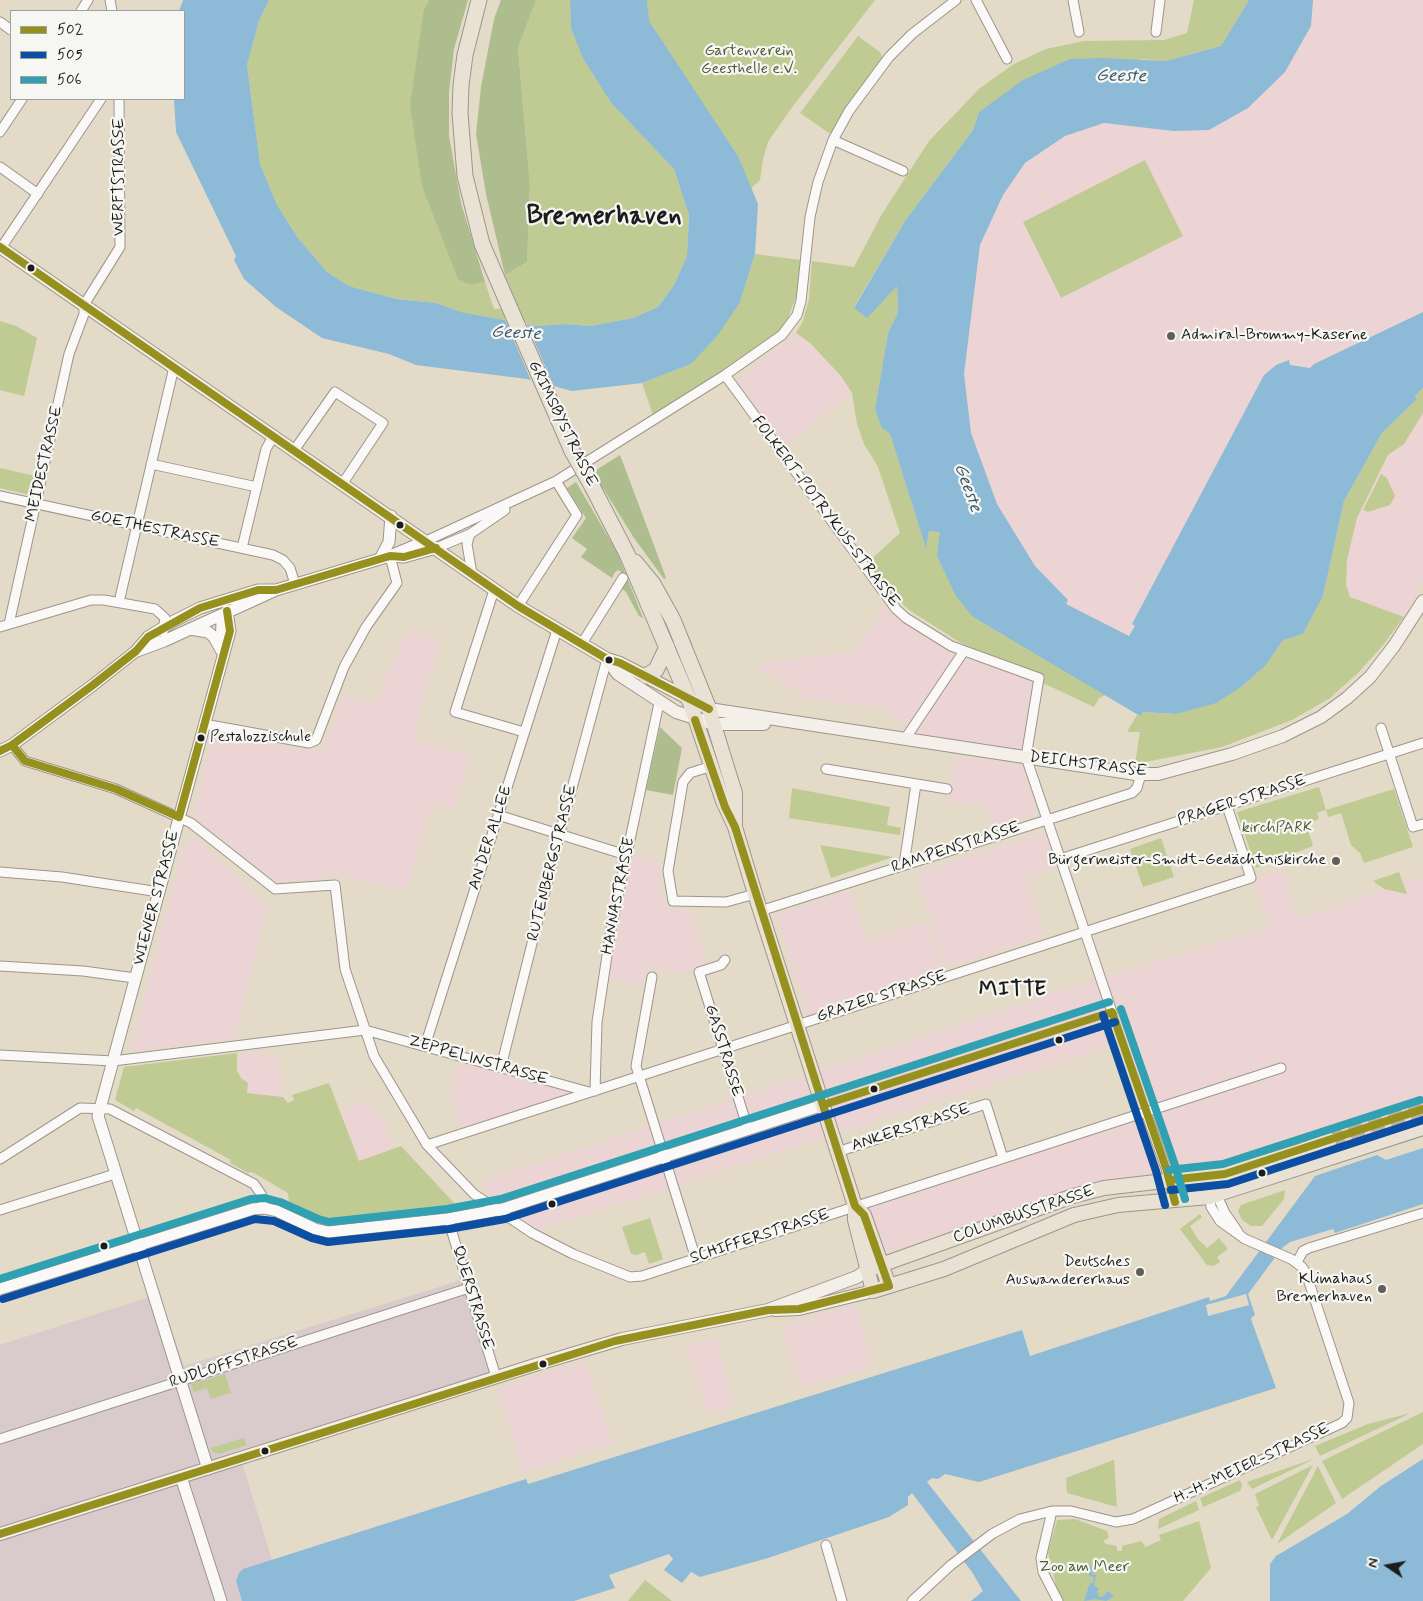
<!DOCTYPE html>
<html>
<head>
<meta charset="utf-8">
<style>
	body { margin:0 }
	#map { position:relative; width:1423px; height:1601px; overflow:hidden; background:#e4dac8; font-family:Mynerve,sans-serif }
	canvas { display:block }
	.legend { position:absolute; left:10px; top:10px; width:175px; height:90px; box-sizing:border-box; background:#f6f6f2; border:1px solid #9f9f9c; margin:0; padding:6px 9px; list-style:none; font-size:15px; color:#1c1c1c }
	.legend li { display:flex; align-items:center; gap:10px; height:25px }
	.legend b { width:25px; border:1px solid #9f9f9c }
	.north { position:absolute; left:1363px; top:1541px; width:50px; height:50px; -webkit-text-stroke:4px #f6f6f2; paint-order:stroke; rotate:282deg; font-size:14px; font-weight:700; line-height:20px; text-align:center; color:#1c1c1c }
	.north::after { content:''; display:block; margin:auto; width:18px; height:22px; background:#1c1c1c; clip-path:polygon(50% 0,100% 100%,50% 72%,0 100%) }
</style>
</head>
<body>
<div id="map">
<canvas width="1423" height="1601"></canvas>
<ul class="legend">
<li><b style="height:6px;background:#96901e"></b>502</li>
<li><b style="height:6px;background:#0b4ea2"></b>505</li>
<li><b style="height:6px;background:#2fa1b2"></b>506</li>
</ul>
<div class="north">N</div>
</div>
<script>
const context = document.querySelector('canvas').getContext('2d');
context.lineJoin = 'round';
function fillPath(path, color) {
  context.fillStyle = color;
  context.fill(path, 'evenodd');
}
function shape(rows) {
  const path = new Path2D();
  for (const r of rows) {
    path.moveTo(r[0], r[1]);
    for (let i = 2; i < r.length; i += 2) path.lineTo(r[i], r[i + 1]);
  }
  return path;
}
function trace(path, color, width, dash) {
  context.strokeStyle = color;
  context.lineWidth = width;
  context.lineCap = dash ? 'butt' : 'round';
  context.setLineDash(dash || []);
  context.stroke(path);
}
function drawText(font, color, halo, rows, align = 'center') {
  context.font = font + ' Mynerve,sans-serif';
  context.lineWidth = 4.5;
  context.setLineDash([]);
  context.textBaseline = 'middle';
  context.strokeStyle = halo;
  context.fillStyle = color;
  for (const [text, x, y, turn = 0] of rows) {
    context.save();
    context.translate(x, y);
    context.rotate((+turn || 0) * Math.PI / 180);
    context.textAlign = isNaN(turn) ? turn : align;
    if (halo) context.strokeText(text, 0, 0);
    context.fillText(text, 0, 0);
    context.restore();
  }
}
const built = shape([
	[1313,0,1423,0,1423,312,1314,364,1310,368,1290,365,1289,361,1265,375,1132,624,1135,626,1129,637,1066,603,1068,600,1035,566,997,504,971,433,964,374,980,245,1003,195,1025,163,1065,136,1104,123,1174,131,1209,130,1311,27],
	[796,333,810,343,841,376,852,393,786,445,737,380],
	[1423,413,1423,580,1404,617,1350,597,1346,584,1347,560,1357,518,1388,455,1404,444],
	[885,608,947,648,1043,683,1031,754,908,737,906,725,878,707,800,698,800,692,762,671,762,663,852,652],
	[408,630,441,640,413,739,470,756,454,808,432,804,406,890,342,877,276,882,193,816,213,734,322,752,344,694,374,704],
	[955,756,1022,765,1037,813,993,829,987,807,948,802],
	[1044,832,1056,868,1026,878,1044,936,945,968,916,873],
	[194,838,234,872,259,899,268,905,235,1039,134,1051,131,1047,184,844],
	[632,855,661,861,658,879,668,910,690,908,707,965,680,973,647,967,642,985,609,979,612,955],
	[1282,869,1298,919,1423,877,1423,1125,1325,1155,1317,1133,1240,1161,1106,1181,966,1224,862,1262,848,1215,1145,1117,1120,1043,534,1231,491,1203,483,1181,1101,978,1269,927,1254,879],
	[850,890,866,941,927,921,943,974,808,1017,776,914],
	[251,1051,260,1051,266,1056,269,1062,278,1054,284,1097,273,1098,247,1093,237,1071,238,1063,242,1055],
	[459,1059,582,1093,462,1131,449,1097],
	[369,1100,389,1134,393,1148,359,1161,340,1110],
	[855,1304,874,1366,800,1388,782,1326],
	[715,1338,735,1406,708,1413,686,1346],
	[586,1361,613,1445,523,1472,497,1388]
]);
const industrial = shape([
	[468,1278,496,1373,239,1453,272,1560,246,1568,236,1581,242,1601,0,1601,0,1345,159,1294,184,1366]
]);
const green = shape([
	[269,0,429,0,424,9,471,285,485,282,494,309,518,307,505,275,527,262,530,185,518,48,536,0,570,0,571,28,612,104,674,169,689,215,687,256,674,285,658,307,633,318,591,326,565,324,538,326,461,312,436,303,396,299,349,286,327,272,298,238,277,205,260,164,247,65,259,21],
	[647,0,875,0,790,110,768,142,763,159,760,180,750,189,738,156,648,21],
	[1194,0,1249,0,1221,46,1166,61,1142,59,979,112,973,130,905,221,854,307,897,285,898,312,888,333,875,409,881,427,890,434,926,547,929,531,940,532,973,617,1106,695,1099,698,1094,707,1043,683,1045,676,988,655,961,643,909,610,882,584,868,562,900,533,878,467,864,444,857,424,852,393,841,376,810,343,796,333,803,321,809,299,812,261,854,267,882,214,929,141,980,88,1014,64,1046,49,1084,41,1164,40,1187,33],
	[858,36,881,53,882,59,845,109,835,132,829,133,800,113],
	[1145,160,1183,236,1061,298,1023,222],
	[755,254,801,260,797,294,785,326,764,344,653,415,642,383,691,364,740,302],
	[0,321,16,326,37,338,24,396,0,390],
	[1423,388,1423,413,1404,444,1388,455,1357,518,1347,560,1346,584,1350,597,1404,617,1383,645,1359,672,1330,698,1292,720,1222,747,1135,764,1140,732,1127,732,1137,715,1140,716,1142,712,1176,714,1241,687,1266,665,1283,640,1303,634,1323,596,1344,501,1382,433,1417,399,1415,396],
	[0,468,35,476,30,495,0,488],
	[1381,474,1387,478,1395,496,1390,505,1368,512,1363,510],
	[1319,787,1326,810,1394,789,1413,847,1364,863,1360,853,1351,845,1341,813,1328,817,1326,810,1317,813,1319,819,1306,824,1313,846,1256,868,1237,812],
	[792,788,890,807,887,825,901,828,900,835,789,818],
	[1161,838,1174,877,1143,887,1130,849],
	[820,845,893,857,831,878],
	[1399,872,1407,894,1384,889,1373,881],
	[237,1053,237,1071,241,1078,248,1083,247,1093,283,1097,288,1103,294,1100,292,1095,329,1083,359,1161,401,1146,455,1204,454,1207,346,1220,316,1221,294,1208,289,1203,288,1193,266,1180,252,1172,248,1173,230,1163,231,1160,136,1108,134,1111,115,1100,124,1067],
	[1285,1190,1284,1199,1262,1226,1251,1226,1242,1220,1238,1211,1241,1205],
	[1200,1214,1202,1217,1190,1226,1198,1239,1207,1248,1219,1238,1228,1249,1217,1257,1220,1262,1213,1266,1207,1265,1180,1229],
	[650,1218,663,1259,649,1264,645,1252,636,1255,631,1254,622,1227],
	[225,1374,231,1393,211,1399,207,1388,194,1392,191,1384],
	[1423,1412,1423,1444,1342,1499,1322,1461],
	[1411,1413,1320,1456,1315,1446,1368,1424],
	[244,1438,247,1445,219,1454,213,1452,211,1448],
	[1316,1458,1252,1489,1247,1482],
	[1114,1460,1117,1507,1067,1493,1066,1478],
	[1313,1465,1272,1540,1256,1507,1259,1506,1255,1494],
	[1318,1466,1336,1503,1277,1544],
	[1240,1480,1242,1486,1240,1491,1203,1507,1200,1498],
	[1196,1501,1199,1510,1158,1529,1159,1519],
	[1075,1519,1107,1531,1109,1538,1103,1541,1106,1544,1117,1546,1117,1551,1122,1551,1122,1546,1141,1541,1145,1546,1143,1548,1161,1540,1159,1535,1199,1521,1211,1568,1183,1601,1063,1601,1059,1597,1048,1553,1057,1520],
	[645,1580,672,1601,628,1601]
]);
const forest = shape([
	[429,0,468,0,454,49,449,92,449,136,461,203,485,282,471,285,458,279,422,186,410,105,424,9],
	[501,0,536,0,518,48,530,185,527,262,505,275,486,194,476,134,481,87,494,19],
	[620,455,655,548,666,578,664,579,634,538,593,472],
	[576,482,617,552,643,618,639,616,626,592,620,587,624,577,619,570,615,572,612,578,581,557,587,549,572,538,586,518,567,488],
	[660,727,682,748,673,795,646,790]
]);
const water = shape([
	[183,0,269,0,259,21,247,65,260,164,277,205,298,238,327,272,349,286,396,299,436,303,461,312,537,326,565,324,591,326,633,318,658,307,674,285,687,256,689,215,674,169,612,104,583,58,571,28,570,0,647,0,649,21,738,156,758,204,755,254,740,302,718,335,691,364,642,383,572,391,527,379,416,365,389,354,322,338,276,307,244,279,234,260,236,256,176,132,174,99,184,99,184,11,179,11],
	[1249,0,1313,0,1311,26,1285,72,1248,108,1209,130,1174,131,1104,123,1065,136,1025,163,1003,195,980,245,964,374,971,433,997,504,1035,566,1068,600,1066,604,1129,636,1135,626,1132,624,1264,375,1276,365,1289,360,1290,365,1310,368,1314,364,1423,312,1423,388,1415,396,1417,399,1382,433,1344,501,1323,596,1303,634,1283,640,1266,665,1241,687,1216,703,1176,714,1143,712,1140,716,973,617,956,596,937,556,940,532,929,531,926,548,890,434,881,427,875,409,888,333,898,312,897,286,867,318,854,308,905,221,973,130,979,112,1023,80,1070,59,1104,58,1166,61,1221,46],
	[1423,1148,1423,1204,1335,1233,1333,1229,1290,1242,1282,1248,1248,1294,1255,1315,1251,1318,1252,1322,1276,1388,979,1482,945,1474,938,1479,932,1478,927,1482,1021,1601,971,1601,983,1591,972,1572,912,1493,908,1497,908,1505,889,1517,768,1558,700,1577,691,1572,682,1583,664,1570,673,1559,669,1554,609,1575,615,1588,574,1601,242,1601,236,1581,239,1573,243,1569,526,1479,528,1484,1022,1330,1030,1356,1209,1297,1210,1301,1226,1296,1315,1176,1377,1155,1386,1160],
	[1423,1459,1423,1601,1270,1601,1270,1564,1276,1556,1347,1514,1381,1486],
	[1076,1562,1089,1564,1093,1569,1092,1574,1096,1575,1094,1585,1099,1589,1097,1591,1099,1597,1104,1596,1107,1591,1114,1596,1106,1601,1096,1599,1084,1601,1090,1583,1093,1583,1094,1577,1089,1576,1089,1570,1076,1565]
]);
const pier = shape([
	[504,317,526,322,555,389,532,383],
	[1246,1294,1249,1305,1208,1316,1206,1305]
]);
const primaryTunnel = shape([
	[1330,1140,1423,1109]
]);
const minor = shape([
	[110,0,112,11],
	[976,0,1007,59],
	[1073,0,1079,32],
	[81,11,88,0],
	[0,22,11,30],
	[1156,32,1160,0],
	[0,132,22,99],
	[833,140,903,171],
	[0,167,38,194],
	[1,248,101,99],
	[725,375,896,609,906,618,951,646,1039,678,1026,757,1112,1012],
	[295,449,335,392,383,423,343,483],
	[151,464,257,487],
	[0,496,273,555,283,560,290,568,295,584],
	[470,534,467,544,472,574],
	[426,541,556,481,725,375,782,335,797,315,801,301,810,217,818,182,833,140,849,111,889,57,912,34,956,0],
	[242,548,266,449,274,435],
	[436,548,470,534,505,510],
	[494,590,455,712,524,732],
	[119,602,174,367],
	[518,606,577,515,556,481],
	[9,624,69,354,84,314,84,305,120,247,119,99],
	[0,627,91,600,104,600,155,609,165,618,163,632],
	[581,645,623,578],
	[204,724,309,743,316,740,344,667,366,627,397,583,390,556],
	[1381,728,1413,827,1423,824],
	[905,739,964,651],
	[12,745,25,761,116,789,191,823,275,889,335,885,345,969,374,1056,427,1145,474,1194,532,1233,573,1254,630,1277,642,1276,1281,1068],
	[712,766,690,773,683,782,668,871,673,901,726,902,755,894],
	[826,769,947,789],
	[498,815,626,855],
	[1060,859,1423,743],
	[904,865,916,784],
	[0,872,62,877,159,892],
	[760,911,1132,793,1137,788,1141,774],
	[725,960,721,965,699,972,748,1129],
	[0,966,83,971,135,978],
	[652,977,636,1066,696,1259],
	[425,1046,557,630],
	[0,1055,113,1061,365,1030,589,1092],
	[501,1067,559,836,607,659],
	[595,1091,597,1022,611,929,659,703],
	[1146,1112,1166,1168,1175,1202],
	[427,1145,1251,878,1227,806],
	[837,1152,986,1104,1003,1158],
	[0,1159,80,1108,110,1109,254,1184,261,1194,264,1208],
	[1215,1191,1225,1213,1238,1232],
	[0,1210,115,1174],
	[448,1219,496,1377],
	[1297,1262,1303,1251,1309,1248,1423,1213],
	[0,1439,469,1288],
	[1052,1511,1041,1558,1043,1572,1058,1601],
	[826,1545,842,1601],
	[912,1601,951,1565,992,1534,1020,1519,1052,1511,1071,1511,1116,1522,1133,1519,1342,1423,1347,1418,1349,1403,1306,1273,1302,1267,1291,1259,1245,1239,1220,1221,1211,1207,1207,1175]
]);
const tertiary = shape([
	[390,556,404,557,436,548],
	[380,559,389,542,391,516],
	[190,629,208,632,214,637,220,648],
	[221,650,222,622,227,613],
	[137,651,164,641,276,590,390,556,426,541],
	[0,751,12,745,93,685,136,651,148,637,174,621,200,608,258,590,276,590],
	[0,1289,253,1209,264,1208,277,1211,315,1229,328,1232,448,1219,503,1209,823,1105],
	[208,1469,98,1116,230,631,227,611],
	[181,1477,221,1601]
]);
const secondary = shape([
	[0,247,518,606,607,659,620,663,709,709,1136,774,1158,774,1232,754,1283,736,1321,717,1347,698,1370,677,1394,646,1423,601],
	[607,659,618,674,676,712,714,724,764,724],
	[775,1310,799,1309,873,1291],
	[0,1534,538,1364,622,1339,768,1310,857,1277,867,1270]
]);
const primary = shape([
	[689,700,723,801,735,827,755,894,855,1206,855,1220,873,1291,944,1269,1074,1215,1118,1205,1209,1197,1423,1128],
	[709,709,735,793,735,824],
	[855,1206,864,1215,889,1286],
	[867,1270,1073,1196,1104,1188,1225,1174,1297,1152,1330,1140]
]);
const trunk = shape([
	[479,0,465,55,461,85,460,113,465,176,482,244,572,451],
	[593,488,627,554,689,700],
	[635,562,653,584,673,620,709,709],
	[646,676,656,670,667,647]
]);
const trunkBridge = shape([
	[572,451,593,488]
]);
const bus1 = shape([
	[0,247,518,606,607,659,620,663,709,709],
	[12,745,25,761,116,789,179,817],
	[0,751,12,745,93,685,136,651,148,637,200,608,258,590,276,590,390,556,404,557,436,548],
	[179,817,230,631,227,611],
	[1112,1012,1166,1168,1175,1202],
	[823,1105,1112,1012],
	[1170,1180,1225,1174,1423,1109],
	[0,1534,615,1341,768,1310,799,1309,889,1286,864,1215,855,1206,735,827,725,807,695,720]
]);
const bus2 = shape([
	[1103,1015,1156,1171,1165,1205],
	[1171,1190,1228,1184,1423,1120],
	[3,1299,255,1219,274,1221,312,1238,328,1242,449,1229,505,1219,1115,1022]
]);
const bus3 = shape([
	[1121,1009,1175,1165,1185,1199],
	[1169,1170,1223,1164,1420,1100],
	[0,1279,251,1199,265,1198,280,1202,318,1219,329,1222,447,1209,501,1199,1109,1002]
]);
const markers = [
	[31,268,4.5,"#1c1c1c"],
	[1171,336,5,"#625e58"],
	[400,525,4.5,"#1c1c1c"],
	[609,660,4.5,"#1c1c1c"],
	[201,738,4.5,"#1c1c1c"],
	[1336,861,5,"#625e58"],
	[1059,1040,4.5,"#1c1c1c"],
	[874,1089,4.5,"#1c1c1c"],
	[1262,1173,4.5,"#1c1c1c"],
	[552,1204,4.5,"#1c1c1c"],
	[104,1246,4.5,"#1c1c1c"],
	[1140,1272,5,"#625e58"],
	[1382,1289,5,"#625e58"],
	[543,1364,4.5,"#1c1c1c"],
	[265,1451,4.5,"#1c1c1c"]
];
const busNames = [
	["Pestalozzischule",210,738]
];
const parkNames = [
	["Gartenverein",749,52],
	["Geesthelle e.V.",749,70],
	["kirchPARK",1277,829],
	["Zoo am Meer",1084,1568]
];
const streetNames = [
	["WERFTSTRASSE",120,177,-90],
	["GRIMSBYSTRASSE",562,424,64],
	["MEIDESTRASSE",45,464,-77],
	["FOLKERT-POTRYKUS-STRASSE",825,512,53],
	["GOETHESTRASSE",155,530,12],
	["DEICHSTRASSE",1088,765,7],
	["PRAGER STRASSE",1242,801,-18],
	["AN DER ALLEE",491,838,-72],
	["RAMPENSTRASSE",956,848,-18],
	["RUTENBERGSTRASSE",553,863,-76],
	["HANNASTRASSE",619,896,-79],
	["WIENER STRASSE",157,898,-75],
	["GRAZER STRASSE",882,997,-18],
	["GASSTRASSE",723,1051,73],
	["ZEPPELINSTRASSE",478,1061,16],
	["ANKERSTRASSE",911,1128,-18],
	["COLUMBUSSTRASSE",1024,1215,-19],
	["SCHIFFERSTRASSE",760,1237,-18],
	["QUERSTRASSE",472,1298,73],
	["RUDLOFFSTRASSE",234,1363,-18],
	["H.-H.-MEIER-STRASSE",1252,1464,-25]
];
const poiNames = [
	["Admiral-Brommy-Kaserne",1181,336,"left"],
	["Bürgermeister-Smidt-Gedächtniskirche",1326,861],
	["Deutsches",1130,1263],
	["Auswandererhaus",1130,1281],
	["Klimahaus",1372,1280],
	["Bremerhaven",1372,1298]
];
const waterNames = [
	["Geeste",1121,77,1],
	["Geeste",516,334,3],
	["Geeste",967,488,70]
];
const districtNames = [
	["MITTE",1013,991]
];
const townNames = [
	["Bremerhaven",604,218]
];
fillPath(built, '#edd4d4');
fillPath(industrial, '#d9cacb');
fillPath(green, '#bfcb93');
fillPath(forest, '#adbd8d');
fillPath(water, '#8cbad7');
fillPath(pier, '#e4dac8');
trace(primaryTunnel, '#bcb4a6', 14, [14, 7]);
trace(minor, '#9b968c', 11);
trace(tertiary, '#9b968c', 13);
trace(secondary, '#9b968c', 14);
trace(primary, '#9b968c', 16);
trace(trunk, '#9b968c', 17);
trace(minor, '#fbf9f7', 9);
trace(tertiary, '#fbf9f7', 11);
trace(secondary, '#f4efe8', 12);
trace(primary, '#e9e1d4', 14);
trace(trunk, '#e9e1d4', 15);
trace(trunkBridge, '#9b968c', 17, []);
trace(trunkBridge, '#e9e1d4', 15);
trace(bus1, '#96901e', 8);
trace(bus2, '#0b4ea2', 8);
trace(bus3, '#2fa1b2', 8);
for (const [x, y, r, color] of markers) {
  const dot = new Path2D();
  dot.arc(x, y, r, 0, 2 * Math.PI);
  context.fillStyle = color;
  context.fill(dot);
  trace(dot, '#f6f6f2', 2);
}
drawText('15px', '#1c1c1c', '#f6f6f2', busNames, 'left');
drawText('16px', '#515d3a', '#f6f6f2', parkNames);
drawText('16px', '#1c1c1c', '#f6f6f2', streetNames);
drawText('16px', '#1c1c1c', '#f6f6f2', poiNames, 'right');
drawText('italic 18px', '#3a5669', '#f6f6f2', waterNames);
context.letterSpacing = '1px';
drawText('bold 21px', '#1c1c1c', '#f6f6f2', districtNames);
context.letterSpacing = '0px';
drawText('bold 26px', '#1c1c1c', '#f6f6f2', townNames);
</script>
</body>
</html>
